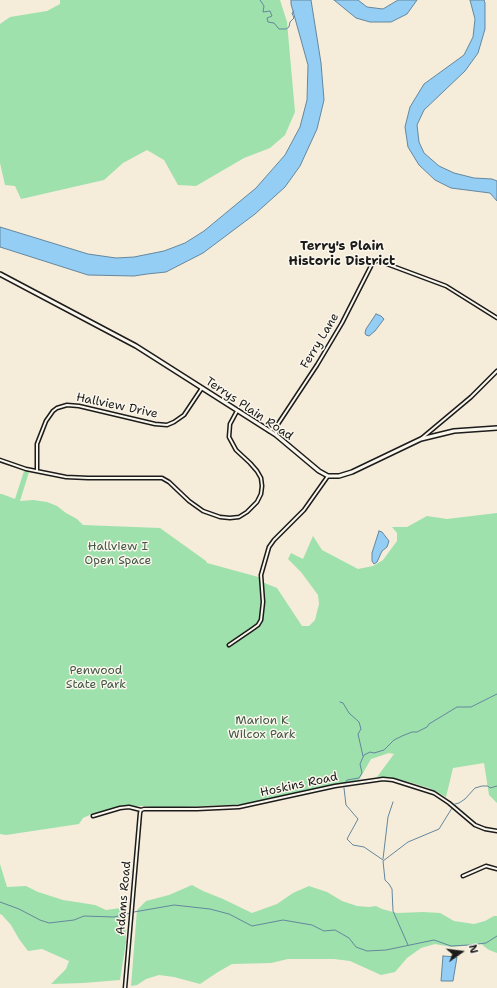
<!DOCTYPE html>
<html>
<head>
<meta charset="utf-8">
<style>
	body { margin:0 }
	#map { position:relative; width:497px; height:988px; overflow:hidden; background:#f5ecda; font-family:"Shantell Sans",sans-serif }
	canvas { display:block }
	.north { position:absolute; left:441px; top:932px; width:40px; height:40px; -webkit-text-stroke:3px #fbf7ec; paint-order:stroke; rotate:76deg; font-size:11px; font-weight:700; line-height:16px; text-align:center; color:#1c1c1c }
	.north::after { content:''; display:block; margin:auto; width:14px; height:18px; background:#1c1c1c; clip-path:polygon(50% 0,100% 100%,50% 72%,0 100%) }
</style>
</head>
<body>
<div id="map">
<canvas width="497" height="988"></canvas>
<div class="north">N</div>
</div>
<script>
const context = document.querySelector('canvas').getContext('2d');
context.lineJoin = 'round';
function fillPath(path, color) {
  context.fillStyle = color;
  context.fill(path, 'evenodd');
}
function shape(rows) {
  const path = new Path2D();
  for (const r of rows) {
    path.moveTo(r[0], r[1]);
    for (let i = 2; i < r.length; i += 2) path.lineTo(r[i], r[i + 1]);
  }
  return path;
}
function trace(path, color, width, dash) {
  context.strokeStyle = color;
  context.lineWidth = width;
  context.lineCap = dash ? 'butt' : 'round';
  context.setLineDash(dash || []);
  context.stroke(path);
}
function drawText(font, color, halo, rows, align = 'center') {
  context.font = font + ' "Shantell Sans",sans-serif';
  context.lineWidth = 3;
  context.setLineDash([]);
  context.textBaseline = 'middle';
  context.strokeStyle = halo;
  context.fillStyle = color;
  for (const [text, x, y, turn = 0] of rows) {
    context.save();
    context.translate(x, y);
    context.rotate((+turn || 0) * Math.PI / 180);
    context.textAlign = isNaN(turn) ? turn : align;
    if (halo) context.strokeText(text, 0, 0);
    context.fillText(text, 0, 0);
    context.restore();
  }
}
const green = shape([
	[60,0,280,0,287,22,295,112,285,135,270,148,244,158,196,186,178,185,164,160,147,150,123,163,104,180,21,199,15,186,5,185,0,163,0,24,10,17,47,11,60,4],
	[24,471,29,472,20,501,33,500,47,502,57,506,66,513,77,519,83,525,160,528,206,561,207,563,262,578,262,582,277,588,302,626,309,626,315,620,319,604,318,595,301,572,288,559,291,553,303,559,313,536,322,550,358,569,373,566,383,560,397,541,397,533,392,527,407,527,427,516,447,519,497,513,497,803,489,795,484,763,453,768,446,797,429,788,409,782,386,777,377,777,394,754,389,753,371,759,359,780,248,804,160,808,150,808,148,806,124,806,105,810,93,814,96,812,83,818,79,824,6,835,0,834,0,494,2,494,15,499],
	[0,864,7,887,26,886,38,892,63,900,95,905,106,910,121,908,125,911,126,942,120,980,83,983,51,984,66,969,69,961,42,949,28,951,19,939,11,925,2,915,0,914],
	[192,885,203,891,223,899,252,913,277,904,293,893,309,886,327,892,342,901,357,906,369,907,376,906,382,909,397,913,423,912,440,913,454,921,474,924,485,921,494,916,497,916,497,953,489,950,481,944,452,947,435,944,421,948,407,958,395,972,381,975,350,961,334,959,288,959,271,963,232,964,218,972,200,984,174,977,159,975,146,979,137,985,131,986,137,910,146,901,169,895]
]);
const water = shape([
	[291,0,311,0,321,63,324,100,317,129,300,166,285,187,255,214,203,253,166,272,147,274,134,276,88,275,0,247,0,227,88,254,116,258,134,257,164,251,185,243,204,231,256,188,285,155,300,127,307,100,308,65,291,4,291,0],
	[334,0,358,0,367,7,383,9,398,0,417,0,407,14,391,22,370,22,356,18,334,0],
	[470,0,484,0,485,3,485,29,478,53,465,71,424,110,417,125,419,142,424,153,439,166,454,173,474,178,492,179,497,181,497,201,490,193,451,188,435,180,419,165,408,147,405,127,410,107,424,84,464,55,473,37,475,19,470,0],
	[376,314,381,316,384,319,375,331,369,336,366,335,365,333,366,329,376,314],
	[379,531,382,532,389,541,387,547,382,551,377,562,374,564,372,561,372,553,379,531],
	[443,956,457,957,453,981,441,981,443,956]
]);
const stream = shape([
	[260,0,264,6,263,12,270,11,272,16,267,18,268,22,274,23,279,29,286,29,289,27,290,22,294,18,292,13,294,11],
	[340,702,343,703,349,713,359,722,361,729,358,734,363,756],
	[345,783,347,780,359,778,362,773,360,764,364,755,370,752,374,753,384,750,394,740,402,736,412,732,417,732,427,727,429,724,457,707,471,707,497,694],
	[344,788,346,805,358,819,347,839,353,845,364,847,383,860],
	[455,804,459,803,465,799,475,788,482,786,488,786,490,788,497,786],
	[383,859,388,817,393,802],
	[0,902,19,909,40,920,49,923,74,920,84,916,114,917,130,913],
	[134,912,174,905,210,909,229,914,252,926,283,920,312,925,324,931,335,930,349,938,356,947,367,951,386,950,434,940,451,946,469,945,486,943,497,936],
	[408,945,393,911,392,889,389,884,385,880,383,861,408,842,439,829,452,808]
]);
const minor = shape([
	[269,431,276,427,317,365,342,323,371,266,375,261,381,261,387,264,446,286,497,318],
	[276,435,276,427],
	[422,438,471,397,497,371],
	[0,460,26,469,66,477,88,478,162,478,169,482,189,501,203,511,220,517,230,518,239,517,247,512,257,502,261,494,262,486,261,478,257,471,250,463,236,450,229,437,230,424,237,411],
	[37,471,37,444,46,421,53,411,57,408,67,405,79,406,155,424,167,425,174,422,184,415,202,388],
	[229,645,251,630,258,625,261,620,263,602,261,575,269,547,274,540,304,510,328,476],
	[93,816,120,808,129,807,141,810,144,809,197,809,239,807,335,786,383,779,393,780,434,793,449,803,475,825,485,829,497,831],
	[463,876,486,866,497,869],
	[125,988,140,813,141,810]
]);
const tertiary = shape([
	[0,274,136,346,276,435,319,471,328,476,339,476,352,472,421,439,454,431,497,428]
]);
const streetNames = [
	["Ferry Lane",320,341,-59],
	["Hallview Drive",117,406,12],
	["Terrys Plain Road",249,409,34],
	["Hoskins Road",299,785,-12],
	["Adams Road",124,898,-85]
];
const parkNames = [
	["Hallview I",118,547],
	["Open Space",118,561],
	["Penwood",96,671],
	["State Park",96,685],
	["Marion K",262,721],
	["Wilcox Park",262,735]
];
const neighbourhoodNames = [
	["Terry's Plain",342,247],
	["Historic District",342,262]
];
fillPath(green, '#9ee1ac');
fillPath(water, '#94cef4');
trace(water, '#64879e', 1);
trace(stream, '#64879e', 1);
trace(minor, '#1c1c1c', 5);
trace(tertiary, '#1c1c1c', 6);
trace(minor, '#fbf7ec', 2);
trace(tertiary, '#fbf7ec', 3);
drawText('12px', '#1c1c1c', '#fbf7ec', streetNames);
drawText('12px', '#435747', '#fbf7ec', parkNames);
drawText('bold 13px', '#1c1c1c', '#fbf7ec', neighbourhoodNames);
</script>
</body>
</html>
